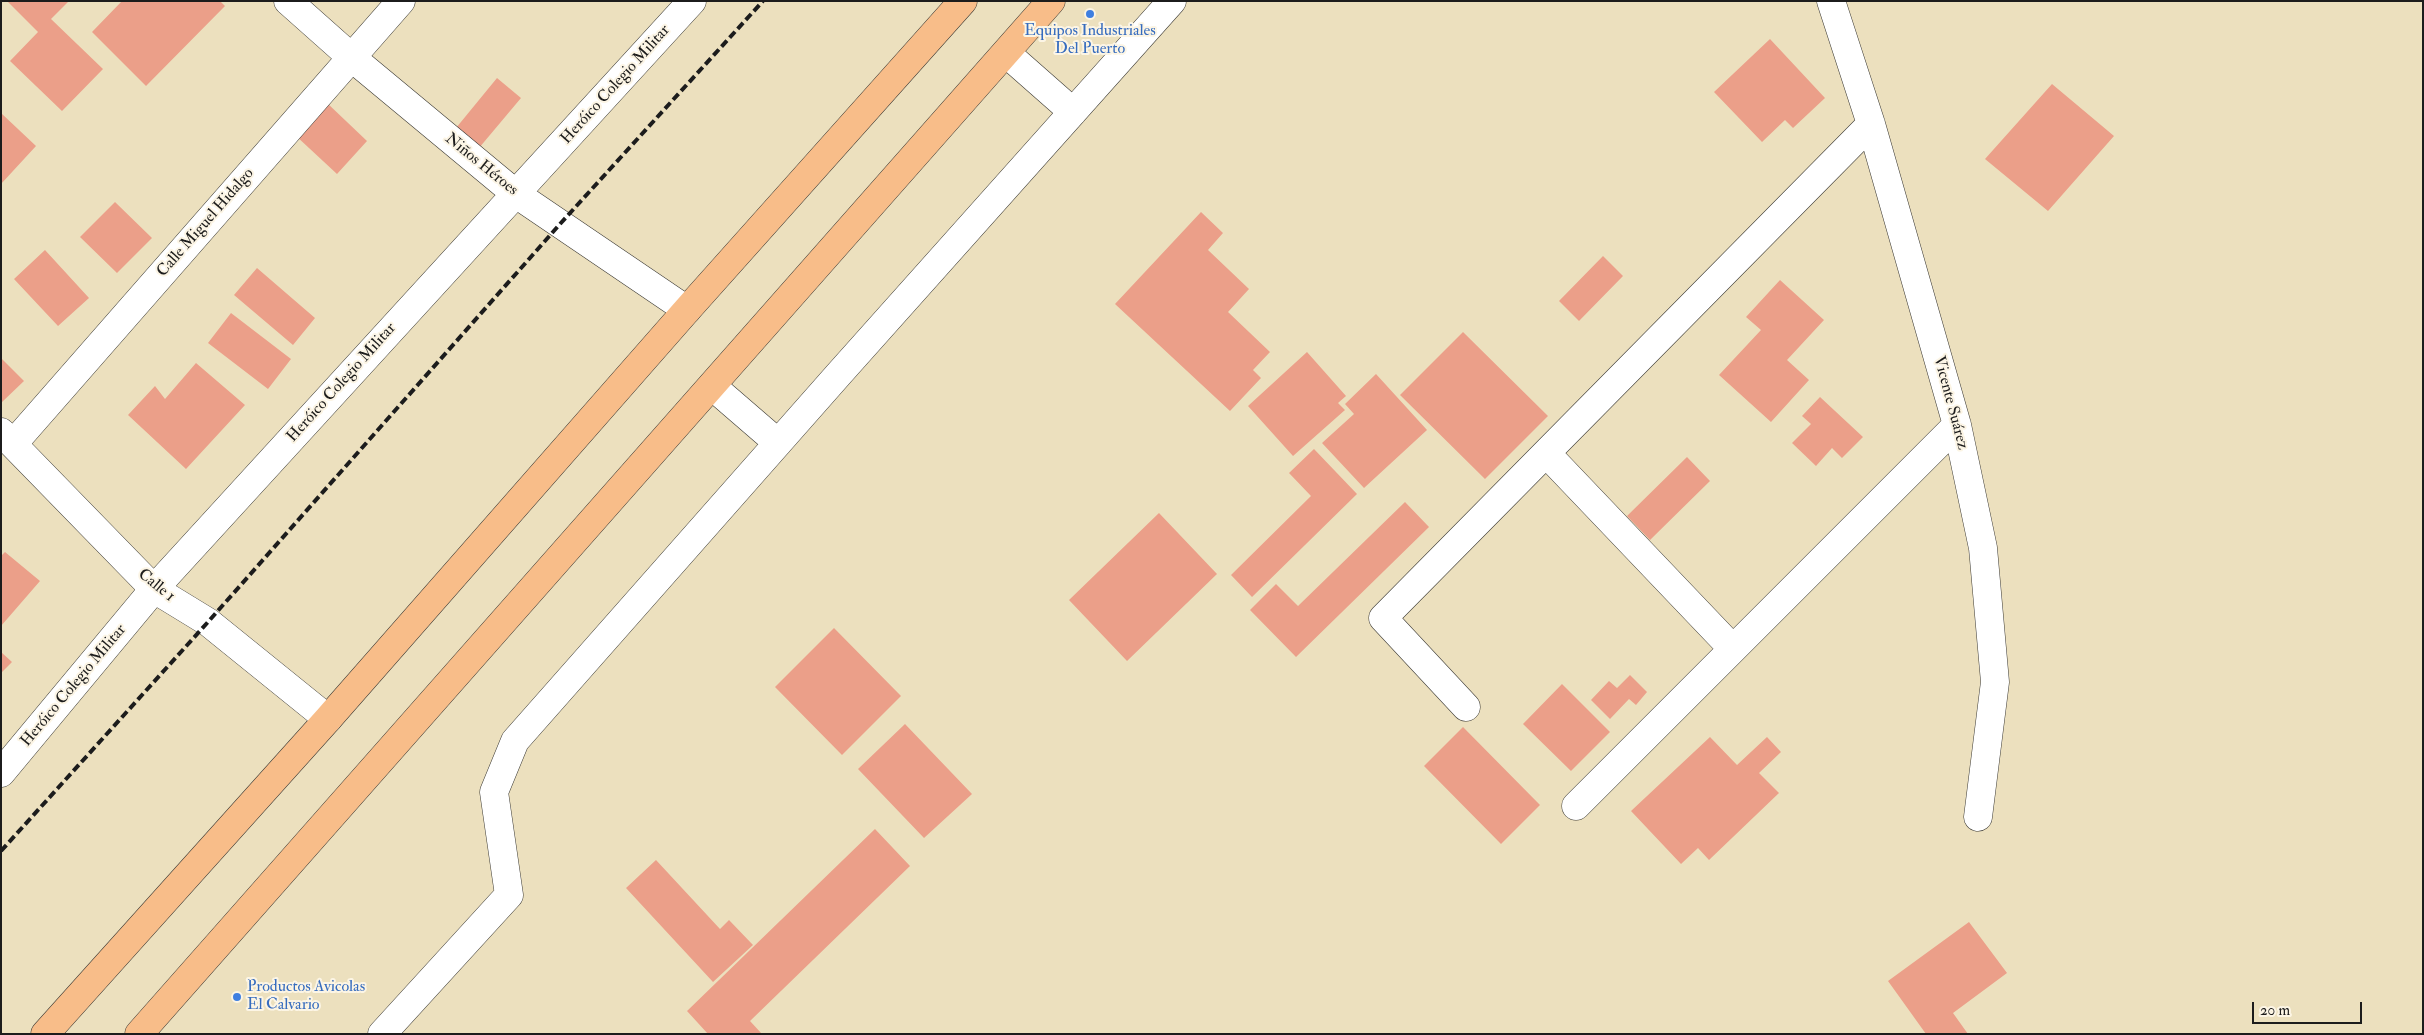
<!DOCTYPE html>
<html>
<head>
<meta charset="utf-8">
<style>
	body { margin:0 }
	#map { position:relative; width:2424px; height:1035px; overflow:hidden; background:#ece0be; font-family:"IM FELL Double Pica",serif }
	canvas { display:block }
	.frame { position:absolute; inset:0; border:2px solid #1c1c1c; pointer-events:none }
	.scale { position:absolute; left:2252px; top:1002px; width:110px; height:22px; box-sizing:border-box; border:2px solid #1c1c1c; border-top:0; padding-left:6px; font-size:15px; line-height:18px; white-space:nowrap; color:#1c1c1c; -webkit-text-stroke:4px #fcf5e5; paint-order:stroke }
</style>
</head>
<body>
<div id="map">
<canvas width="2424" height="1035"></canvas>
<div class="frame"></div>
<div class="scale">20 m</div>
</div>
<script>
const context = document.querySelector('canvas').getContext('2d');
context.lineJoin = 'round';
function fillPath(path, color) {
  context.fillStyle = color;
  context.fill(path, 'evenodd');
}
function shape(rows) {
  const path = new Path2D();
  for (const r of rows) {
    path.moveTo(r[0], r[1]);
    for (let i = 2; i < r.length; i += 2) path.lineTo(r[i], r[i + 1]);
  }
  return path;
}
function trace(path, color, width, dash) {
  context.strokeStyle = color;
  context.lineWidth = width;
  context.lineCap = dash ? 'butt' : 'round';
  context.setLineDash(dash || []);
  context.stroke(path);
}
function drawText(font, color, halo, rows, align = 'center') {
  context.font = font + ' "IM FELL Double Pica",serif';
  context.lineWidth = 4;
  context.setLineDash([]);
  context.textBaseline = 'middle';
  context.strokeStyle = halo;
  context.fillStyle = color;
  for (const [text, x, y, turn = 0] of rows) {
    context.save();
    context.translate(x, y);
    context.rotate((+turn || 0) * Math.PI / 180);
    context.textAlign = isNaN(turn) ? turn : align;
    if (halo) context.strokeText(text, 0, 0);
    context.fillText(text, 0, 0);
    context.restore();
  }
}
const building = shape([
	[7,1,69,1,51,19,103,69,62,111,10,61,38,32],
	[122,1,220,1,225,6,146,86,92,32],
	[1770,39,1825,98,1793,128,1785,120,1762,142,1714,92],
	[497,78,521,98,479,148,456,128],
	[2052,84,2114,136,2048,211,1985,159],
	[326,102,367,141,337,174,295,135],
	[1,113,36,146,1,184],
	[115,202,152,238,117,273,80,237],
	[1201,212,1223,233,1208,250,1249,289,1228,312,1270,352,1253,370,1261,378,1230,411,1115,304],
	[45,250,89,298,58,326,14,279],
	[1603,256,1623,276,1579,321,1559,301],
	[257,268,315,318,293,345,234,295],
	[1780,280,1824,320,1787,360,1809,380,1771,422,1719,375,1761,330,1746,317],
	[231,313,291,359,268,389,208,343],
	[1463,332,1548,416,1485,479,1400,395],
	[1307,352,1346,396,1338,403,1345,410,1293,456,1248,406],
	[1,358,24,381,1,403],
	[196,363,245,405,186,469,128,415,155,386,165,399],
	[1376,374,1427,430,1364,488,1322,443,1354,414,1345,404],
	[1820,397,1863,437,1842,458,1832,448,1816,466,1792,443,1811,424,1802,416],
	[1314,449,1357,494,1252,597,1231,575,1311,496,1289,473],
	[1687,457,1710,481,1650,540,1627,516],
	[1405,502,1429,527,1296,657,1250,610,1276,584,1298,606],
	[1159,513,1217,574,1127,661,1069,600],
	[5,552,40,581,1,626,1,556],
	[834,628,901,696,842,755,775,687],
	[1,652,12,662,1,673],
	[1630,675,1647,692,1636,705,1629,699,1610,719,1591,700,1609,681,1617,688],
	[1562,684,1610,732,1571,771,1523,724],
	[905,724,972,794,924,838,858,769],
	[1463,727,1540,805,1501,844,1424,766],
	[1710,737,1737,765,1767,737,1781,752,1759,773,1779,793,1709,860,1698,848,1681,864,1631,811],
	[875,829,910,866,750,1021,762,1034,708,1034,687,1011],
	[656,860,720,929,729,920,753,945,713,982,626,888],
	[1969,922,2007,973,1953,1013,1968,1034,1926,1034,1888,981]
]);
const minor = shape([
	[288,1,351,57,516,194,687,310],
	[1831,1,1871,124,1957,425,1983,548,1995,682,1978,817],
	[1006,53,1073,112],
	[712,386,778,443],
	[1,432,154,589,208,622,328,719],
	[13,444,401,1],
	[1547,454,1733,649,1957,425],
	[1466,707,1383,618,1871,124],
	[1,773,154,589,692,1],
	[1576,806,1733,649],
	[382,1034,509,895,494,792,515,741,838,375,1172,1]
]);
const primary = shape([
	[45,1034,328,719,687,310,963,1],
	[139,1034,1051,1]
]);
const rail = shape([
	[1,851,208,622,560,224,763,1]
]);
const markers = [
	[1090,14,5,"#3f7fe0"],
	[237,997,5,"#3f7fe0"]
];
const shopNames = [
	["Equipos Industriales",1090,32],
	["Del Puerto",1090,50],
	["Productos Avicolas",247,988,"left"],
	["El Calvario",247,1006,"left"]
];
const streetNames = [
	["Heróico Colegio Militar",616,85,-48],
	["Niños Héroes",481,165,39],
	["Calle Miguel Hidalgo",206,223,-49],
	["Heróico Colegio Militar",342,383,-48],
	["Vicente Suárez",1950,403,75],
	["Calle 1",156,586,39],
	["Heróico Colegio Militar",74,686,-50]
];
fillPath(building, '#eb9f89');
trace(minor, '#3b3934', 29);
trace(primary, '#3b3934', 29);
trace(minor, '#fff', 28);
trace(primary, '#f8bd89', 28);
trace(rail, '#1c1c1c', 4, [8, 4]);
for (const [x, y, r, color] of markers) {
  const dot = new Path2D();
  dot.arc(x, y, r, 0, 2 * Math.PI);
  context.fillStyle = color;
  context.fill(dot);
  trace(dot, '#fcf5e5', 2);
}
drawText('16px', '#366cbe', '#fcf5e5', shopNames);
drawText('16px', '#1c1c1c', '#fcf5e5', streetNames);
</script>
</body>
</html>
